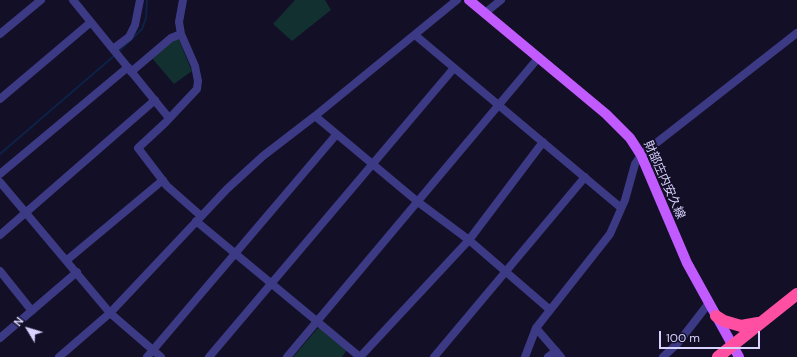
<!DOCTYPE html>
<html>
<head>
<meta charset="utf-8">
<style>
	body { margin:0 }
	#map { position:relative; width:797px; height:357px; overflow:hidden; background:#130f26; font-family:"DM Sans",sans-serif }
	canvas { display:block }
	.north { position:absolute; left:8px; top:309px; width:40px; height:40px; -webkit-text-stroke:3px #130f26; paint-order:stroke; rotate:308deg; font-size:11px; font-weight:700; line-height:16px; text-align:center; color:#d9d4ff }
	.north::after { content:''; display:block; margin:auto; width:14px; height:18px; background:#d9d4ff; clip-path:polygon(50% 0,100% 100%,50% 72%,0 100%) }
	.scale { position:absolute; left:659px; top:331px; width:101px; height:18px; box-sizing:border-box; border:2px solid #d9d4ff; border-top:0; padding-left:5px; font-size:12px; line-height:14px; white-space:nowrap; color:#d9d4ff; -webkit-text-stroke:3px #130f26; paint-order:stroke }
</style>
</head>
<body>
<div id="map">
<canvas width="797" height="357"></canvas>
<div class="north">N</div>
<div class="scale">100 m</div>
</div>
<script>
const context = document.querySelector('canvas').getContext('2d');
context.lineJoin = 'round';
function fillPath(path, color) {
  context.fillStyle = color;
  context.fill(path, 'evenodd');
}
function shape(rows) {
  const path = new Path2D();
  for (const r of rows) {
    path.moveTo(r[0], r[1]);
    for (let i = 2; i < r.length; i += 2) path.lineTo(r[i], r[i + 1]);
  }
  return path;
}
function trace(path, color, width, dash) {
  context.strokeStyle = color;
  context.lineWidth = width;
  context.lineCap = dash ? 'butt' : 'round';
  context.setLineDash(dash || []);
  context.stroke(path);
}
function drawText(font, color, halo, rows, align = 'center') {
  context.font = font + ' "DM Sans","Noto Sans JP",sans-serif';
  context.lineWidth = 4;
  context.setLineDash([]);
  context.textBaseline = 'middle';
  context.strokeStyle = halo;
  context.fillStyle = color;
  for (const [text, x, y, turn = 0] of rows) {
    context.save();
    context.translate(x, y);
    context.rotate((+turn || 0) * Math.PI / 180);
    context.textAlign = isNaN(turn) ? turn : align;
    if (halo) context.strokeText(text, 0, 0);
    context.fillText(text, 0, 0);
    context.restore();
  }
}
const green = shape([
	[295,0,325,0,331,10,292,41,273,24],
	[178,38,192,71,174,84,151,57],
	[320,328,347,350,342,357,293,357,317,329]
]);
const stream = shape([
	[118,52,142,29,146,18,147,0],
	[0,154,115,55]
]);
const minor = shape([
	[73,0,169,118],
	[183,0,179,22,181,34,195,66,198,81,197,89,165,123,138,148,167,186,201,216],
	[485,13,501,0],
	[0,34,41,0],
	[415,35,620,207],
	[113,49,129,37,135,25,140,0],
	[131,72,171,38,181,34],
	[0,99,91,22],
	[315,116,418,202,469,240,549,309],
	[0,174,128,67],
	[0,182,110,313,161,357],
	[196,221,360,357],
	[0,235,155,100],
	[67,260,163,180],
	[0,271,32,311],
	[536,328,561,357],
	[0,338,77,272],
	[59,357,110,313,227,189,263,156,315,116,457,0],
	[147,357,336,135],
	[209,357,454,68],
	[287,357,539,57],
	[360,357,469,240,543,142],
	[434,357,585,177],
	[525,357,536,328,610,234,625,200,635,164,641,155,797,33],
	[548,357,556,351],
	[663,357,678,343,709,303]
]);
const major = shape([
	[469,0,606,114,630,138,641,155,687,263,739,357]
]);
const highway = shape([
	[716,316,724,321,741,326,758,323],
	[718,357,797,294]
]);
const streetNames = [
	["財部庄内安久線",664,180,66]
];
fillPath(green, '#12302f');
trace(stream, '#0c2248', 2);
trace(minor, '#3d3a85', 8);
trace(major, '#c25bff', 10);
trace(highway, '#ff4fa3', 12);
drawText('12px', '#d9d4ff', '#130f26', streetNames);
</script>
</body>
</html>
